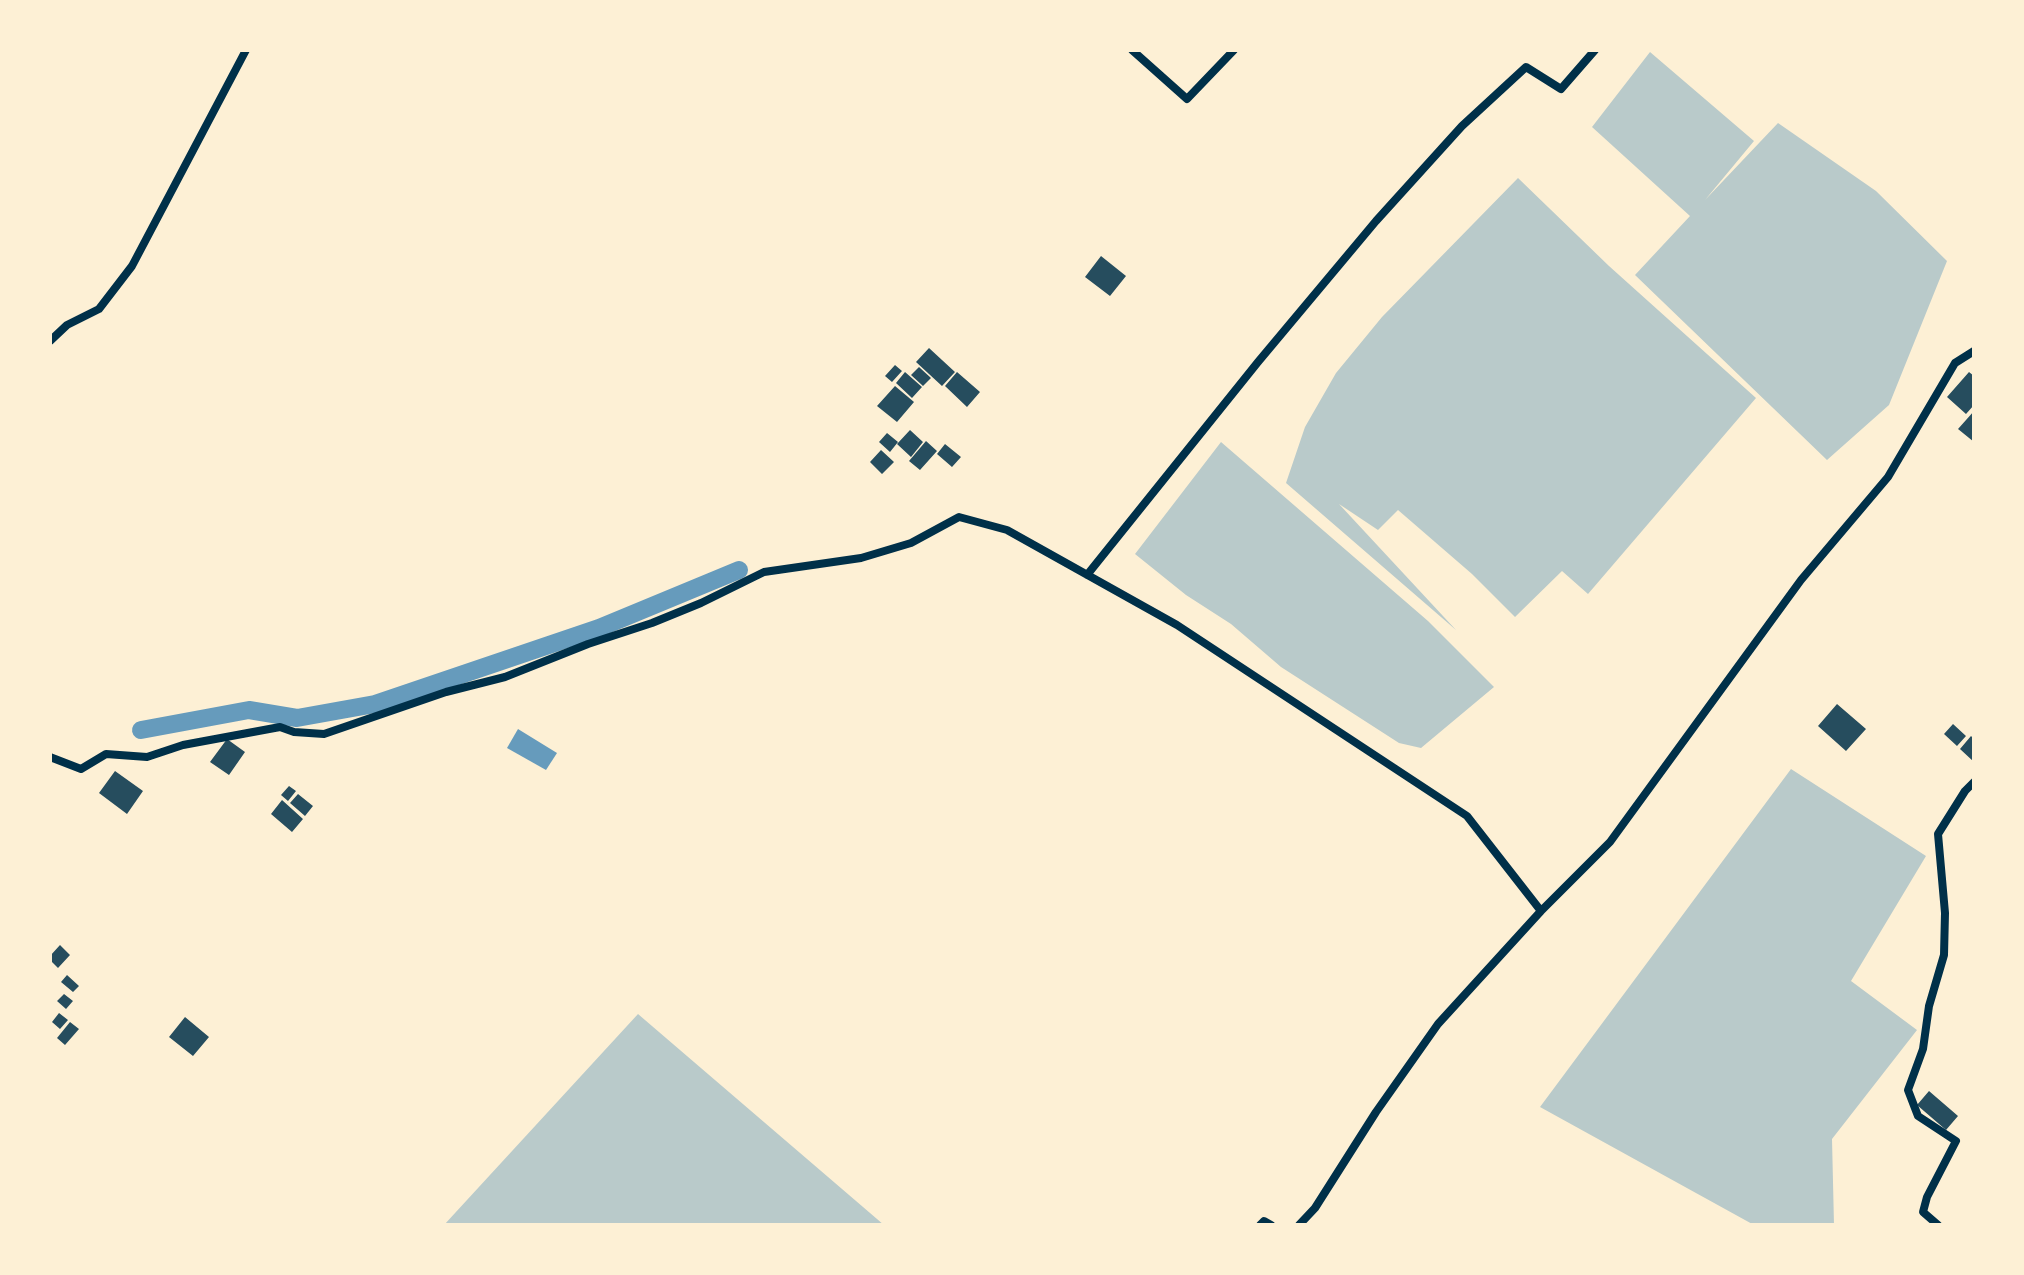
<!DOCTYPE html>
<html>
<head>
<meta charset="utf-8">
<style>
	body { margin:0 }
	#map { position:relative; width:2024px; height:1275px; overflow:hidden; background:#fdf0d5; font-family:"PT Sans",sans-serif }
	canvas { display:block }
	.frame { position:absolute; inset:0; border:52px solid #fdf0d5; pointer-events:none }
</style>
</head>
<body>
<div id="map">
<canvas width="2024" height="1275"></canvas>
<div class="frame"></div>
</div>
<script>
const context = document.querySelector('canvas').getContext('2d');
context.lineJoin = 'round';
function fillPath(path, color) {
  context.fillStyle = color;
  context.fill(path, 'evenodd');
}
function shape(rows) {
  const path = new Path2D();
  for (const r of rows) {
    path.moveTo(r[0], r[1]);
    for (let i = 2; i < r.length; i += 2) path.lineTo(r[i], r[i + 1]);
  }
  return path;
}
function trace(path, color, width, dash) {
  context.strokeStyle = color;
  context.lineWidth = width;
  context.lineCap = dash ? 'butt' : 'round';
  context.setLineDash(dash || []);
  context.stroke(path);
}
const green = shape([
	[1650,52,1754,141,1705,200,1778,123,1876,191,1947,261,1889,405,1827,460,1635,275,1690,216,1592,127],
	[1518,178,1609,266,1756,398,1588,594,1562,571,1515,617,1472,574,1398,510,1378,530,1339,504,1456,630,1286,483,1305,427,1336,373,1382,317],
	[1221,442,1428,621,1494,687,1421,748,1399,743,1281,667,1231,624,1186,595,1135,554],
	[1791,769,1926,856,1851,981,1917,1030,1832,1139,1834,1225,1754,1225,1540,1107],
	[638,1014,884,1225,444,1225]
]);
const water = shape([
	[518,729,557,753,546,770,507,748]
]);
const canal = shape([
	[141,730,249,710,297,718,375,704,599,628,739,570]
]);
const building = shape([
	[1101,256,1126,276,1110,296,1085,277],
	[929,348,955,372,942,386,916,362],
	[895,365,902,371,892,382,885,376],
	[919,367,931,378,923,386,911,375],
	[905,372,922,387,912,398,896,383],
	[957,372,980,392,967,407,945,386],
	[1969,372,1974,376,1974,405,1966,414,1947,397],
	[895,386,914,402,897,422,877,406],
	[1974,411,1974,442,1958,429],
	[910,430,923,442,911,457,897,444],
	[887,433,898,442,890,452,879,442],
	[926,441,937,451,920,470,909,461],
	[945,444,961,457,952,467,937,454],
	[881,450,894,462,882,474,870,462],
	[1837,704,1866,729,1846,751,1818,726],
	[1953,724,1966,736,1957,746,1944,734],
	[1971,736,1974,739,1974,762,1960,749],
	[227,739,245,752,229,775,210,762],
	[115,771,143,791,127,814,99,793],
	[289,786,296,791,288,801,281,795],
	[298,794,313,806,305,816,290,803],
	[282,800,303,819,292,832,271,814],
	[60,945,70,955,58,968,50,960,50,956],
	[67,975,79,986,73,992,61,982],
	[64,994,73,1001,66,1009,57,1001],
	[59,1013,68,1020,60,1029,52,1022],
	[185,1017,209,1037,193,1056,169,1037],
	[70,1022,79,1029,65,1045,57,1038],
	[1929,1091,1958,1116,1946,1130,1917,1105]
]);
const minor = shape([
	[1132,50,1187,99,1234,50],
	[50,341,67,325,99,309,132,266,246,50],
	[1087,575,1258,362,1376,221,1462,126,1526,67,1561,89,1595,50],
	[50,757,81,769,106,754,147,757,183,745,280,727,294,732,324,734,446,692,505,677,588,644,652,623,701,603,764,572,861,558,911,543,959,517,1007,530,1177,625,1467,816,1541,911],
	[1260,1225,1264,1221,1271,1225],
	[1299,1225,1315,1208,1376,1112,1438,1024,1541,911,1610,842,1801,580,1888,477,1955,363,1974,351],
	[1938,1225,1923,1212,1927,1197,1956,1141,1918,1116,1908,1090,1923,1049,1929,1006,1944,955,1945,913,1938,834,1965,791,1974,782]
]);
fillPath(green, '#b9caca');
fillPath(water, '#669bbc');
trace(canal, '#669bbc', 18);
fillPath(building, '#264d5e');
trace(minor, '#003049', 8);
</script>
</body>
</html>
